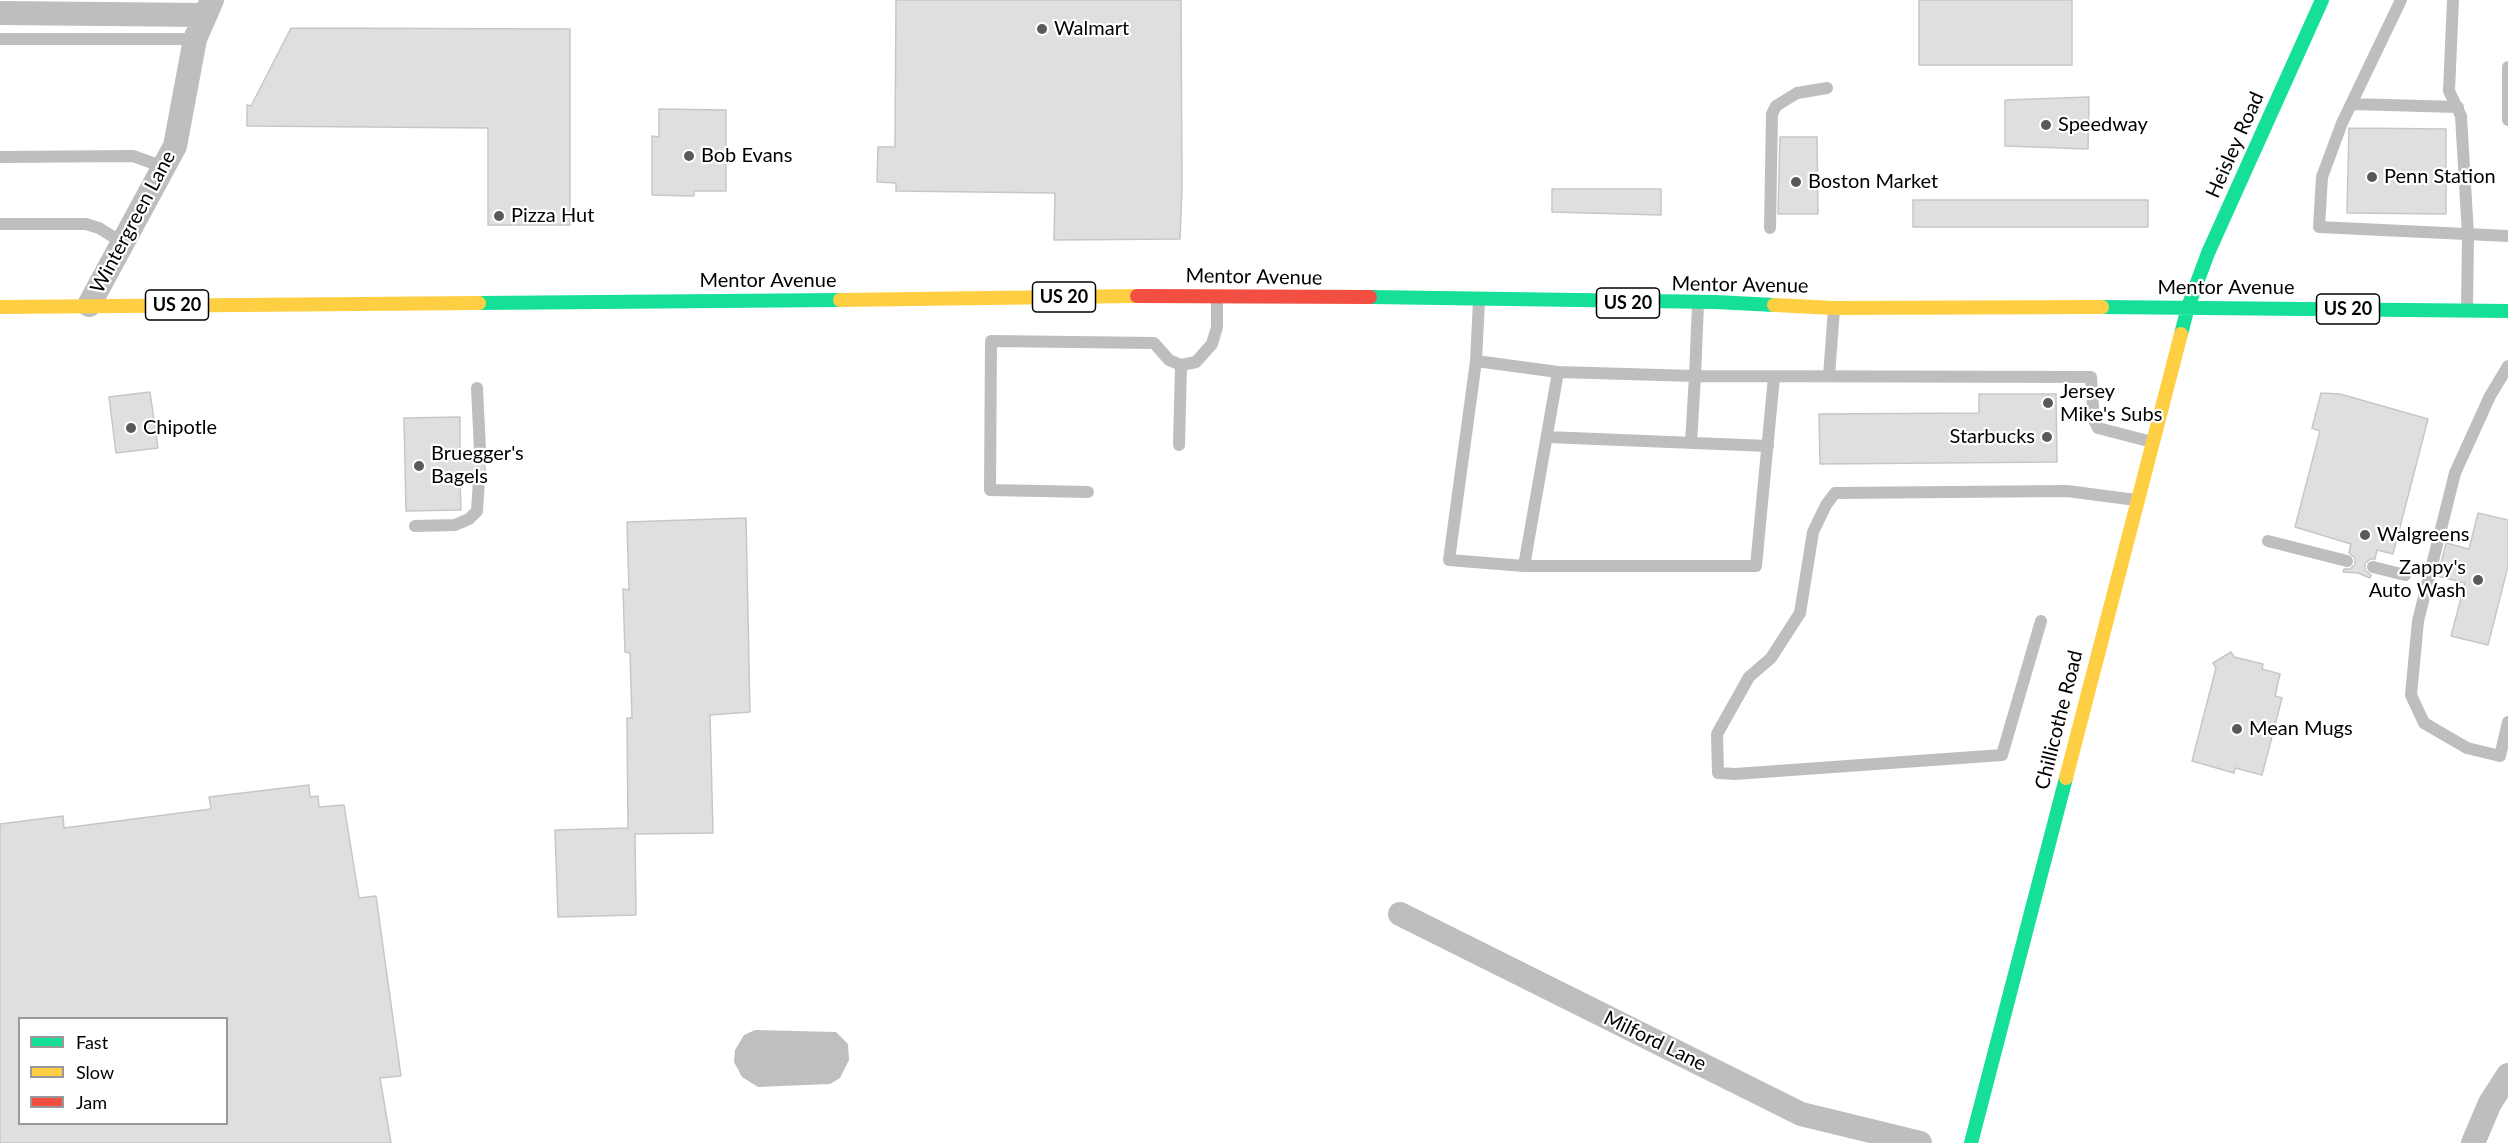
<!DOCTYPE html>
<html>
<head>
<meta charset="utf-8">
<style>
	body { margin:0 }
	#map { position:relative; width:2508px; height:1143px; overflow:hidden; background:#fff; font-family:Lato,sans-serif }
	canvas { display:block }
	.legend { position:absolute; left:18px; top:1017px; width:210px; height:108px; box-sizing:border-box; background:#fff; border:2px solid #999; margin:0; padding:8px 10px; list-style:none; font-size:18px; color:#000 }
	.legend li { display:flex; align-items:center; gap:12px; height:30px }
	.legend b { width:30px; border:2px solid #999 }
</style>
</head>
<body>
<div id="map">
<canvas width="2508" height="1143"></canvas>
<ul class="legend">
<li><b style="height:8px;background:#16e098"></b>Fast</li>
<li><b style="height:8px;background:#ffcf43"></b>Slow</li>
<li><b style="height:8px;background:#f24e42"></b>Jam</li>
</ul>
</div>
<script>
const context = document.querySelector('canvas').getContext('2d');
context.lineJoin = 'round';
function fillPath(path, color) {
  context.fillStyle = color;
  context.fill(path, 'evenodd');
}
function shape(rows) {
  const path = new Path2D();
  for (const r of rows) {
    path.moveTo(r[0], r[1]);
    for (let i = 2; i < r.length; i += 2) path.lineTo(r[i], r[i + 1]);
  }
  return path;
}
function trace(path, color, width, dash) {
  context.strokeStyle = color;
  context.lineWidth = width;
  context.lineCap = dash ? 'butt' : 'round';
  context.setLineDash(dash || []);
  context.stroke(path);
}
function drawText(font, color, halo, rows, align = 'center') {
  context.font = font + ' Lato,sans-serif';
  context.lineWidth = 4.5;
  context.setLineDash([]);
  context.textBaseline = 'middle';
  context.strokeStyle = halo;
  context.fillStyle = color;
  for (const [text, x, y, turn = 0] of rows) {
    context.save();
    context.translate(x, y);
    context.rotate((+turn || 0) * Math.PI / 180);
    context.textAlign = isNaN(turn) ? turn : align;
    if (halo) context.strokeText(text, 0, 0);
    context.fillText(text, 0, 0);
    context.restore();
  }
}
const water = shape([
	[755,1030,836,1032,848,1044,849,1060,840,1078,830,1084,758,1087,742,1077,734,1062,735,1050,744,1035]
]);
const building = shape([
	[896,0,1181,0,1182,190,1180,239,1054,240,1055,193,896,191,896,183,877,182,878,147,895,147,896,0],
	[1919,0,2072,0,2072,65,1919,65,1919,0],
	[291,28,570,29,570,225,488,225,488,128,247,126,247,105,251,106,291,28],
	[2089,97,2088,149,2005,146,2005,100,2089,97],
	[659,109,726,110,726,191,694,191,694,196,652,195,652,136,659,137,659,109],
	[2349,128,2446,129,2446,214,2347,213,2349,128],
	[1780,137,1817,137,1818,214,1778,214,1780,137],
	[1552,189,1661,189,1661,215,1552,212,1552,189],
	[1913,200,2148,200,2148,227,1913,227,1913,200],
	[150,392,158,448,116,453,109,397,150,392],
	[2321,393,2340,394,2428,419,2393,554,2377,550,2375,559,2370,559,2365,564,2365,570,2371,575,2370,578,2358,573,2343,572,2344,569,2350,569,2355,564,2355,558,2349,553,2351,544,2295,527,2320,431,2312,428,2321,393],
	[1979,394,2056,394,2057,462,1820,464,1819,414,1979,413,1979,394],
	[460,417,460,450,472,450,476,457,485,457,485,475,476,472,471,481,460,481,461,510,406,511,404,418,460,417],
	[2478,513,2508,520,2508,566,2488,645,2451,636,2465,583,2438,576,2446,543,2469,549,2478,513],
	[746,518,750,712,710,715,713,833,635,834,636,915,558,917,555,830,628,828,627,718,632,718,630,653,625,652,623,589,629,590,627,522,746,518],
	[2231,652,2234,657,2263,664,2262,669,2280,674,2275,696,2282,698,2262,775,2235,768,2234,773,2192,761,2216,668,2213,663,2231,652],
	[309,785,310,797,318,796,319,807,344,805,359,898,376,896,401,1076,380,1078,391,1143,0,1143,0,824,63,816,64,828,211,809,209,797,309,785],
	[20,1018,226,1018,226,1124,20,1124,20,1018]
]);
const lane = shape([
	[2401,0,2342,123,2322,177,2319,227,2508,236],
	[2453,0,2449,91,2461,116,2468,235,2467,309],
	[0,39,195,39],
	[2508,67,2508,120],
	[2351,104,2458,107],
	[0,157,133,156,164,167],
	[0,224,86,224,99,228,123,243],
	[1770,228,1772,114,1776,106,1797,93,1827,88],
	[1479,301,1476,361,1449,560,1524,566],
	[1698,304,1695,376,2091,377,2094,420,2098,428,2152,442],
	[1476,361,1558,372],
	[2508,366,2490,396,2455,473,2418,621,2411,695,2424,723,2467,748,2500,756,2508,722],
	[1829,376,1834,309],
	[477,388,480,450],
	[1547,437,1768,446],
	[1691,443,1695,376,1558,372,1524,566,1756,566,1774,377],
	[1179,445,1181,365],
	[1088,492,990,490,991,341,1154,343,1169,360,1181,365,1196,362,1212,344,1217,327,1217,296],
	[415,526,455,525,469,519,477,511,479,480],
	[2268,541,2347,561],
	[2373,567,2405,575],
	[2041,621,2002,755,1735,774,1718,773,1717,734,1749,677,1771,658,1800,613,1813,532,1826,505,1835,493,2067,491,2136,500]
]);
const street = shape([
	[0,13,205,15],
	[89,305,175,146,195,39,212,0],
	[1400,914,1801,1114,1920,1143],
	[2473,1143,2490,1103,2508,1075]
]);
const fast = shape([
	[1370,297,1716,302,1774,305],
	[479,303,840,300],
	[2102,307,2508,311],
	[2181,334,2188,307,2208,253,2322,0],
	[1971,1143,2066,778]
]);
const slow = shape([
	[840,300,1137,296],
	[1774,305,1834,308,2102,307],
	[0,307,479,303],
	[2066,778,2181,334]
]);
const jam = shape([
	[1137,296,1370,297]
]);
const markers = [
	[1042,29,6,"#595959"],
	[2046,125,6,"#595959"],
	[689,156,6,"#595959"],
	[2372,177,6,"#595959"],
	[1796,182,6,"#595959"],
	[499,216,6,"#595959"],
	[2048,403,6,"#595959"],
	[131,428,6,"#595959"],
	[2047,437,6,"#595959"],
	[419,466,6,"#595959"],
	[2365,535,6,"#595959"],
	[2478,580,6,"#595959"],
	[2237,729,6,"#595959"]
];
const shields = [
	[1064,297,63],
	[1628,303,63],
	[177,305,63],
	[2348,309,63]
];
const shieldNames = [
	["US 20",1064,297],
	["US 20",1628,303],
	["US 20",177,305],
	["US 20",2348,309]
];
const poiNames = [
	["Walmart",1054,29],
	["Speedway",2058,125],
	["Bob Evans",701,156],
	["Penn Station",2384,177],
	["Boston Market",1808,182],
	["Pizza Hut",511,216],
	["Jersey",2060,392],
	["Mike's Subs",2060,415],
	["Chipotle",143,428],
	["Starbucks",2035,437,"right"],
	["Bruegger's",431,454],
	["Bagels",431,477],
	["Walgreens",2377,535],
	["Zappy's",2466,568,"right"],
	["Auto Wash",2466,591,"right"],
	["Mean Mugs",2249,729]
];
const streetNames = [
	["Heisley Road",2235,145,-66],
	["Wintergreen Lane",133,222,-62],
	["Mentor Avenue",1254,277,1],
	["Mentor Avenue",768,281],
	["Mentor Avenue",1740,285,1],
	["Mentor Avenue",2226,288],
	["Chillicothe Road",2059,720,-76],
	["Milford Lane",1655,1041,26]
];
fillPath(water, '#bfbfbf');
fillPath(building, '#dfdfdf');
trace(building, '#c7c7c7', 1.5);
trace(lane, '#bebebe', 12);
trace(street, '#bebebe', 24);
trace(fast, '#16e098', 14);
trace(slow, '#ffcf43', 14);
trace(jam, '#f24e42', 14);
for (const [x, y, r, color] of markers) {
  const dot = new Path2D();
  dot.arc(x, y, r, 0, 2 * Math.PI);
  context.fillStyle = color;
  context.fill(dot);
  trace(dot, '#fff', 2);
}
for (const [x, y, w] of shields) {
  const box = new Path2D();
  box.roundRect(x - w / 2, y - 15, w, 30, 4.5);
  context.fillStyle = '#fff';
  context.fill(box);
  trace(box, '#000', 1.5);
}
drawText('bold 18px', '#000', null, shieldNames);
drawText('20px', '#000', '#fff', poiNames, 'left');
drawText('20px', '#000', '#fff', streetNames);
</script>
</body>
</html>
